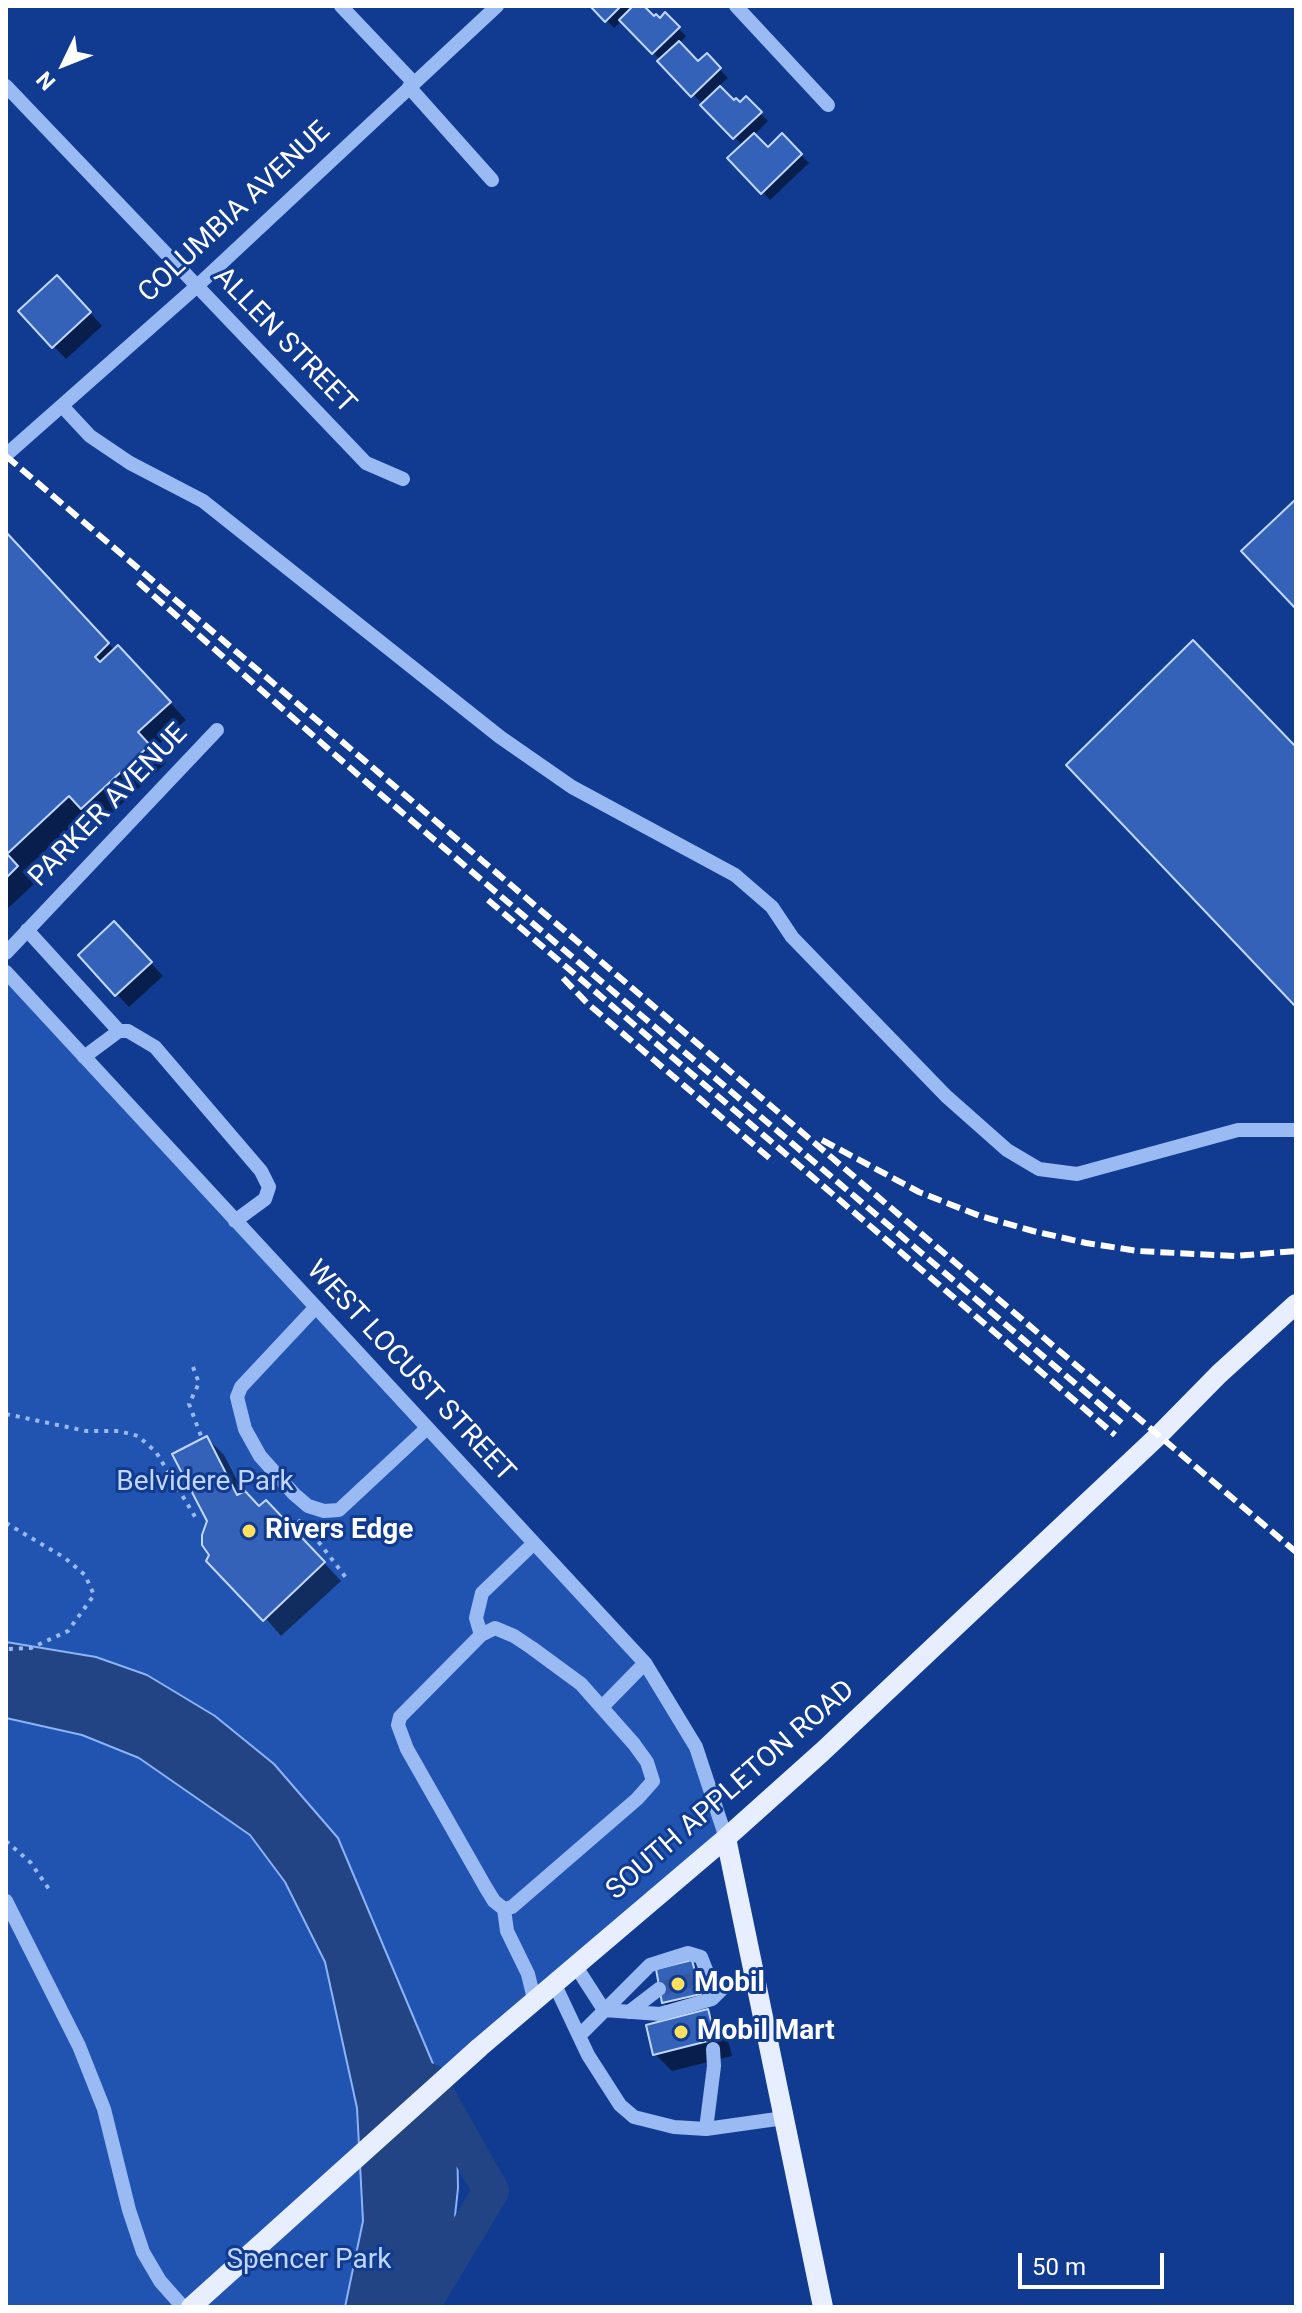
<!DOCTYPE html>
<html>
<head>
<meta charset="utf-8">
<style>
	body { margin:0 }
	#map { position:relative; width:1302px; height:2313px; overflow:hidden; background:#103b91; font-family:Roboto,sans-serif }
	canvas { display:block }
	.frame { position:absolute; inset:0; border:8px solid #fff; pointer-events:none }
	.north { position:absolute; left:24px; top:24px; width:80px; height:80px; -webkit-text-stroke:6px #103b91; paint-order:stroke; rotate:227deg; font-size:22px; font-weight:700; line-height:32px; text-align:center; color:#fff }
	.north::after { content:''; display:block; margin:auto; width:28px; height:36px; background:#fff; clip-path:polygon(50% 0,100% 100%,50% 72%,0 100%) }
	.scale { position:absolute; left:1018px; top:2253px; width:146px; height:36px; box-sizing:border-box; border:4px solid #fff; border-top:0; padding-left:10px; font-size:24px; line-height:28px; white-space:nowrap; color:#fff; -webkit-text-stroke:6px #103b91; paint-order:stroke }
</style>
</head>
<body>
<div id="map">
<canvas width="1302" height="2313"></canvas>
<div class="frame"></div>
<div class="north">N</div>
<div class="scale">50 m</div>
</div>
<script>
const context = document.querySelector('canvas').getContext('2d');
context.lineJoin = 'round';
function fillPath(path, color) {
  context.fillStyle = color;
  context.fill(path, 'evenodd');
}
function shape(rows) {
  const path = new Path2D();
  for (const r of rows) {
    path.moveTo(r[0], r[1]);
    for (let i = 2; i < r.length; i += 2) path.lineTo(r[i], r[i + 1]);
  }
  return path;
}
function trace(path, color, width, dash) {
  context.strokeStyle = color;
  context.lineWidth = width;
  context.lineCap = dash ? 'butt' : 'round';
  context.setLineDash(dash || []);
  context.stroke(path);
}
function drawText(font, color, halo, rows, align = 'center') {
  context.font = font + ' Roboto,sans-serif';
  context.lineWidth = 6;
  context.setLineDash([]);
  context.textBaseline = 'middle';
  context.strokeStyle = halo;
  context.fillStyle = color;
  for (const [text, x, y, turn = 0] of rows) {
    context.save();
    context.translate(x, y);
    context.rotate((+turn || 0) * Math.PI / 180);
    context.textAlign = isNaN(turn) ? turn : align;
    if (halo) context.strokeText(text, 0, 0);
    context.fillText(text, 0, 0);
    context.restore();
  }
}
const green = shape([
	[6,972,645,1663,696,1747,726,1838,439,2078,338,1838,96,1657,6,1642],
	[6,1718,82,1735,139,1758,250,1835,285,1882,325,1962,357,2108,363,2221,345,2307,6,2307]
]);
const water = shape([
	[6,1642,96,1657,147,1675,215,1716,274,1764,338,1838,439,2078,457,2136,458,2188,447,2291,438,2307,345,2307,363,2221,357,2108,325,1962,285,1882,250,1835,139,1758,82,1735,6,1718,6,1642]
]);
const shadow = shape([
	[593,6,642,6,654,19,660,20,665,15,686,36,679,44,698,64,707,56,728,78,718,87,734,103,740,104,746,99,768,121,754,135,768,150,782,136,809,163,770,200,730,158,743,146,622,20,614,28],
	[70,290,102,326,66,359,21,311],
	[6,533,115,651,135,664,186,720,153,750,166,763,99,825,87,812,22,872,34,884,6,910],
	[127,937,163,976,129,1007,80,955],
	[207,1438,224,1455,244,1494,259,1509,283,1519,341,1581,281,1636,211,1555],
	[692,1962,695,1965,703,1997,667,2006,664,2002],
	[708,2012,725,2029,732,2056,672,2071,655,2054]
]);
const river = shape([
	[421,2307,491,2191,429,2081]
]);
const building = shape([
	[590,6,621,6,605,22,590,6],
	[633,6,644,6,654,16,656,14,660,18,665,12,680,27,652,54,619,20,633,6],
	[679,41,698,61,707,53,721,68,691,97,657,61,679,41],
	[720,86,734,100,736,98,740,102,746,96,762,112,733,139,700,105,720,86],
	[754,133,768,147,782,133,802,154,761,194,727,158,754,133],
	[57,275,91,312,52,348,18,311,57,275],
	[1296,499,1296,609,1241,551,1296,499],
	[6,532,109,643,95,657,100,662,118,645,171,702,138,732,150,745,81,809,69,796,7,854,18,866,6,878,6,532],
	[1193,640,1296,747,1296,1007,1066,765,1193,640],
	[114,921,152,962,115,996,78,955,114,921],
	[207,1436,237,1495,245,1491,259,1506,266,1500,325,1562,263,1621,206,1561,209,1555,202,1545,202,1535,207,1521,172,1454,207,1436],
	[692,1960,701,1994,662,2003,656,1969,692,1960],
	[708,2009,716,2039,653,2055,646,2025,708,2009]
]);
const minorTunnel = shape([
	[659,1989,697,1978]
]);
const path = shape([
	[193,1367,199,1383,189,1404,201,1436],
	[6,1414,86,1431,119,1431,138,1436,156,1452,197,1520],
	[298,1520,311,1532,347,1579],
	[6,1523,65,1558,85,1575,94,1595,68,1631,31,1648,6,1649],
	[6,1841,31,1863,51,1892]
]);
const minor = shape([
	[341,6,414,83],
	[736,6,828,105],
	[6,86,366,463,403,479],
	[409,87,492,180],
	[62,406,90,436,130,463,203,501,500,737,572,787,735,875,772,907,792,937,946,1096,1007,1150,1039,1169,1077,1174,1238,1130,1296,1130],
	[6,455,196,287,497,6],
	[27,930,119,1031],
	[6,953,217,730],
	[6,972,645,1663,696,1747,726,1838],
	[84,1057,119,1031,128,1031,155,1047,261,1171,269,1187,265,1199,235,1221],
	[315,1308,241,1387,237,1397,245,1429,260,1456,294,1494,308,1506,324,1511,339,1510,427,1428],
	[481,1635,476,1618,482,1593,533,1544],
	[603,1706,645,1663],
	[6,1901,79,2046,104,2109,129,2210,143,2252,160,2281,183,2307],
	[504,1909,512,1907,637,1799,653,1781,647,1762,634,1744,581,1684,532,1648,514,1636,495,1628,481,1635,400,1717,398,1725,407,1749,486,1888,494,1901,504,1909,507,1931,528,1974,534,1999],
	[575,1965,604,2010,660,2014,712,1999,726,1985,754,1978],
	[554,1983,588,2055,620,2105,634,2117,674,2127,706,2129,784,2118],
	[629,2012,659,1989],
	[579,2036,650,1965,688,1953,701,1957,710,1980],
	[706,2129,714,2066,713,2049]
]);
const major = shape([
	[726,1838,823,2307],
	[191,2307,480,2047,726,1838,822,1752,1159,1435,1219,1374,1296,1304]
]);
const rail = shape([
	[6,456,1296,1552],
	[138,582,365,781,1123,1424],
	[488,900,1115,1435],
	[563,978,587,1003,774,1162],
	[822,1140,919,1192,980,1216,1033,1231,1086,1243,1138,1251,1235,1256,1296,1251]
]);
const markers = [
	[249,1531,8,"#ffe05d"],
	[678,1984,8,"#ffe05d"],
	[681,2032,8,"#ffe05d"]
];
const streetNames = [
	["COLUMBIA AVENUE",235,213,-43],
	["ALLEN STREET",284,341,46],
	["PARKER AVENUE",109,806,-46],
	["WEST LOCUST STREET",410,1372,47],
	["SOUTH APPLETON ROAD",731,1791,-41]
];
const parkNames = [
	["Belvidere Park",205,1483],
	["Spencer Park",309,2261]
];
const poiNames = [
	["Rivers Edge",265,1531],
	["Mobil",694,1984],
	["Mobil Mart",697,2032]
];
fillPath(green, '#2153b1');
fillPath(water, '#224384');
trace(water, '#8cb3f7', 2);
fillPath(shadow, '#0007');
trace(river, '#224384', 36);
fillPath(building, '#3462b9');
trace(building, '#c2d7fe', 2);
trace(minorTunnel, '#3458a2', 14, [14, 7]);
trace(path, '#9abaf3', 4, [4, 6]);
trace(minor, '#9abaf3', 14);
trace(major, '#e7eeff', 20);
trace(rail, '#fff', 6, [14, 6]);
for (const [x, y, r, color] of markers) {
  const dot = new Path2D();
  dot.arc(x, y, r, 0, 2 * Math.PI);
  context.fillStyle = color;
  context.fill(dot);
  trace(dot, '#103b91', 3);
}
drawText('28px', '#fff', '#103b91', streetNames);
drawText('28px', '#c2d7fe', '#103b91', parkNames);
drawText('bold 28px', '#fff', '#103b91', poiNames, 'left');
</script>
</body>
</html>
